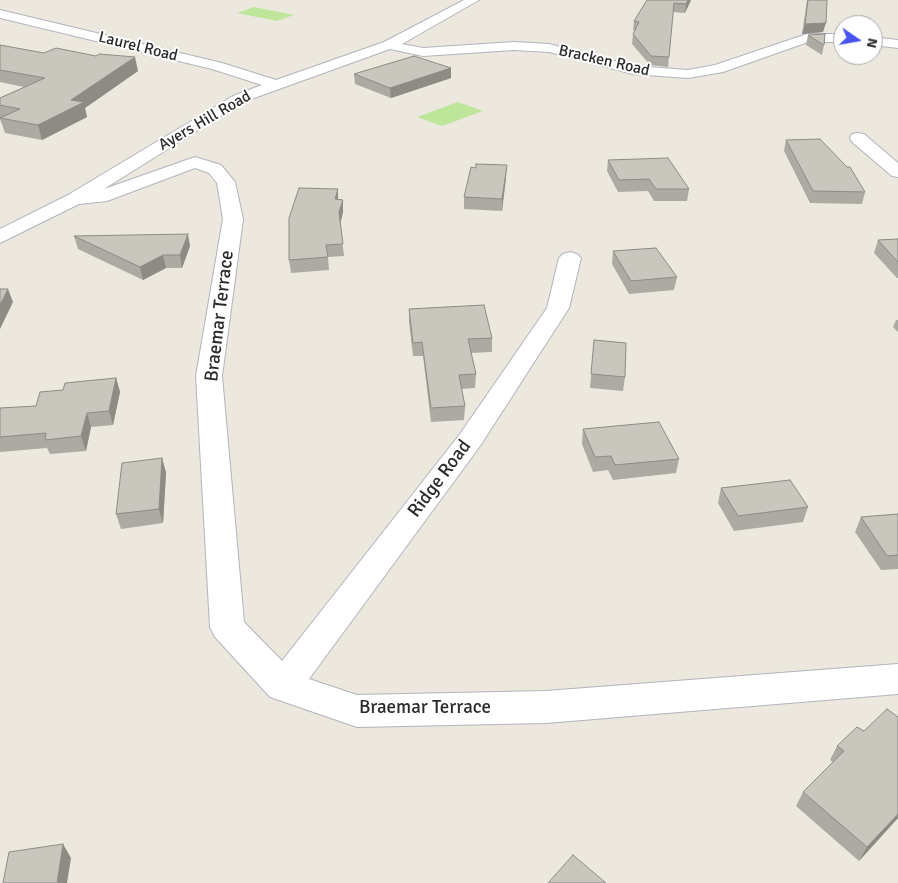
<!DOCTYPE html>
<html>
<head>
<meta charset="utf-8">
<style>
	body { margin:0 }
	#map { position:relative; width:898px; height:883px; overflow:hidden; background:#ece8de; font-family:Signika,sans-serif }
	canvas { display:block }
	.north { position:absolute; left:833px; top:15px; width:50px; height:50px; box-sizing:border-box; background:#fff; border:1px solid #aaa; border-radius:50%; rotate:102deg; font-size:14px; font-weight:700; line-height:20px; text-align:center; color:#2b2b2b }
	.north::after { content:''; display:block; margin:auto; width:18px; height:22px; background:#4953ef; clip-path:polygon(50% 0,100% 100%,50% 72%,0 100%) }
</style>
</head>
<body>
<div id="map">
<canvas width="898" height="883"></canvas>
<div class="north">N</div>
</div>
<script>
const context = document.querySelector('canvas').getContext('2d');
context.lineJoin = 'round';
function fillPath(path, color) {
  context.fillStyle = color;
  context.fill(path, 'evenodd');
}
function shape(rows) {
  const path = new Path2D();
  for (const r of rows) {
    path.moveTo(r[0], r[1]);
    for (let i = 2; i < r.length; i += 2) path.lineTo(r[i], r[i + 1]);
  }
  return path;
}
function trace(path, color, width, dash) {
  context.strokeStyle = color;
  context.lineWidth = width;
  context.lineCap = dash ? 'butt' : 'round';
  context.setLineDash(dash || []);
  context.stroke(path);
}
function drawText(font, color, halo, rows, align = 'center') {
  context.font = font + ' Signika,sans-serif';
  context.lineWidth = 4;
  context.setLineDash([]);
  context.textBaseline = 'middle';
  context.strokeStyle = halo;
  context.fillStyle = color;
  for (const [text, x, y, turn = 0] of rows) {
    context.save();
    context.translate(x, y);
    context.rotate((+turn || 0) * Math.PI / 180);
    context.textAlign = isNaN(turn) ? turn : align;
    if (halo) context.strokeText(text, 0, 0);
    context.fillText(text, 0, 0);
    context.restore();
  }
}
const pitch = shape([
	[254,7,294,15,277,21,237,13],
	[458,102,483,111,442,126,417,117]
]);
const street = shape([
	[464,0,479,0,402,44,423,48,514,42,549,44,635,66,688,70,715,65,807,34,843,34,843,42,808,42,723,72,688,78,633,74,549,52,514,50,423,56,390,49,243,102,104,189,195,157,221,165,235,182,243,219,222,376,244,622,282,661,460,434,547,308,559,258,563,254,570,252,577,254,581,258,569,308,480,446,309,679,357,695,546,691,898,664,898,694,546,723,357,727,270,697,215,637,210,627,196,376,223,219,217,183,209,173,195,168,107,201,79,204,0,243,0,229,68,195,233,96,262,85,212,69,0,18,0,10,222,63,276,80,384,42,464,0],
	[873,37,898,40,898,48,873,45,873,37],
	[858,133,864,134,898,163,898,177,892,176,852,142,850,138,852,134,858,133]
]);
const wall = shape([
	[647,0,691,0,685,13,673,12,668,67,650,65,632,44,633,34,635,30,633,30,634,21],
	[807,0,827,0,823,32,802,34],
	[808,35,824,45,822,55,806,45],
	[0,45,138,71,85,108,87,117,42,140,5,133,0,119,0,98,24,87,0,82],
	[451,68,451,78,391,98,355,84,354,74],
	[786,140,865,192,862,204,810,203,784,151],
	[608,160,689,189,687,201,654,201,648,191,618,192,607,171],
	[476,168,506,177,502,211,464,209,464,197],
	[338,189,338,199,343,200,343,212,340,224,344,256,328,257,329,270,291,273,289,260],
	[74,236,190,246,182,268,166,268,143,280,78,249],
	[898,239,898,278,897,278,874,253,878,240],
	[613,251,677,277,674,290,629,294,612,264],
	[409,309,492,338,492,352,471,353,476,374,475,388,461,389,465,406,464,420,431,422,423,356,413,356,409,322],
	[896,320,898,320,898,332,893,327],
	[594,340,625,377,623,391,590,388],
	[116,378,120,392,113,425,91,427,86,451,50,454,47,448,0,452,0,408,36,406,63,390],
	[583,429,679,459,676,473,613,480,608,470,593,472,582,444],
	[162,458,166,473,163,523,121,529,116,514],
	[721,488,808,507,803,522,734,531,718,503],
	[898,514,898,569,881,570,855,532,861,517],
	[898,717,898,818,859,861,796,806,803,792,833,762,830,760,837,746,864,731]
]);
const shadedWall = shape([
	[688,0,691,0,685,13,686,4],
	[826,23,823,32,802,34,805,24],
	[135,57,138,71,85,108,87,117,42,140,38,125,71,100],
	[451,68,451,78,391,98,390,88],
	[507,165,506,177,502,211,502,199],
	[338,189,338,201,335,199],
	[343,200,343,212,340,225,339,212],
	[188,234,190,246,182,268,180,255],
	[163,255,166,268,143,280,140,267],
	[8,289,13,302,0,329,0,305],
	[116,378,120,392,113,425,109,411],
	[87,413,91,427,86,451,81,436],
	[162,458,166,473,163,523,159,509],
	[898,814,898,818,859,861,867,847],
	[63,844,71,858,67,883,57,883]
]);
const building = shape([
	[647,0,688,0,686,4,674,3,669,57,651,56,633,34,639,22,634,21,647,0],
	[808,0,827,0,826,23,805,24,808,0],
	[825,34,824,45,808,35,825,34],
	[0,45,44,53,56,48,96,56,99,54,135,57,71,100,84,102,38,125,0,118,20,109,0,105,0,98,45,78,0,70,0,45],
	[414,56,451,68,390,88,354,74,414,56],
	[820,139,847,167,850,167,865,192,813,191,786,140,820,139],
	[668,158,689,189,656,189,649,179,619,180,608,160,668,158],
	[476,164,507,165,502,199,464,197,471,167,476,168,476,164],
	[299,188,338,189,335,199,343,200,339,212,343,244,326,245,328,257,289,260,289,218,299,188],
	[188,234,180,255,163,255,140,267,74,236,188,234],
	[898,239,898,262,878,240,898,239],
	[656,248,677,277,631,281,613,251,656,248],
	[0,289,8,289,0,305,0,289],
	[484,305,492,338,468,339,476,374,459,375,465,406,431,408,422,342,413,343,409,309,484,305],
	[594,340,626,343,625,377,591,374,594,340],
	[116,378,109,411,87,413,81,436,45,440,46,433,0,437,0,408,36,406,40,392,63,390,65,383,116,378],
	[659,422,679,459,615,465,611,456,595,457,583,429,659,422],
	[162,458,159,509,116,514,122,463,162,458],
	[790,480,808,507,738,516,721,488,790,480],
	[898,514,898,555,887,556,861,517,898,514],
	[887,709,898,717,898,814,867,847,803,792,844,751,837,746,857,727,864,731,887,709],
	[63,844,57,883,3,883,9,852,63,844],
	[573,855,606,883,548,883,573,855]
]);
const farStreetnames = [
	["Laurel Road",138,47,14],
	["Bracken Road",604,61,13],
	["Ayers Hill Road",205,121,-30]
];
const streetNames = [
	["Braemar Terrace",220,316,-83],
	["Ridge Road",440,479,-53],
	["Braemar Terrace",425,708]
];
fillPath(pitch, '#bde69b');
trace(street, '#b2b3be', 2);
fillPath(street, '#fff');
fillPath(wall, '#acaaa3');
fillPath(shadedWall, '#8c8b84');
fillPath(building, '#c8c6bd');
trace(building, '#8c8b84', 1);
drawText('16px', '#2b2b2b', '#fff', farStreetnames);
drawText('19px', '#2b2b2b', '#fff', streetNames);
</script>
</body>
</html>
